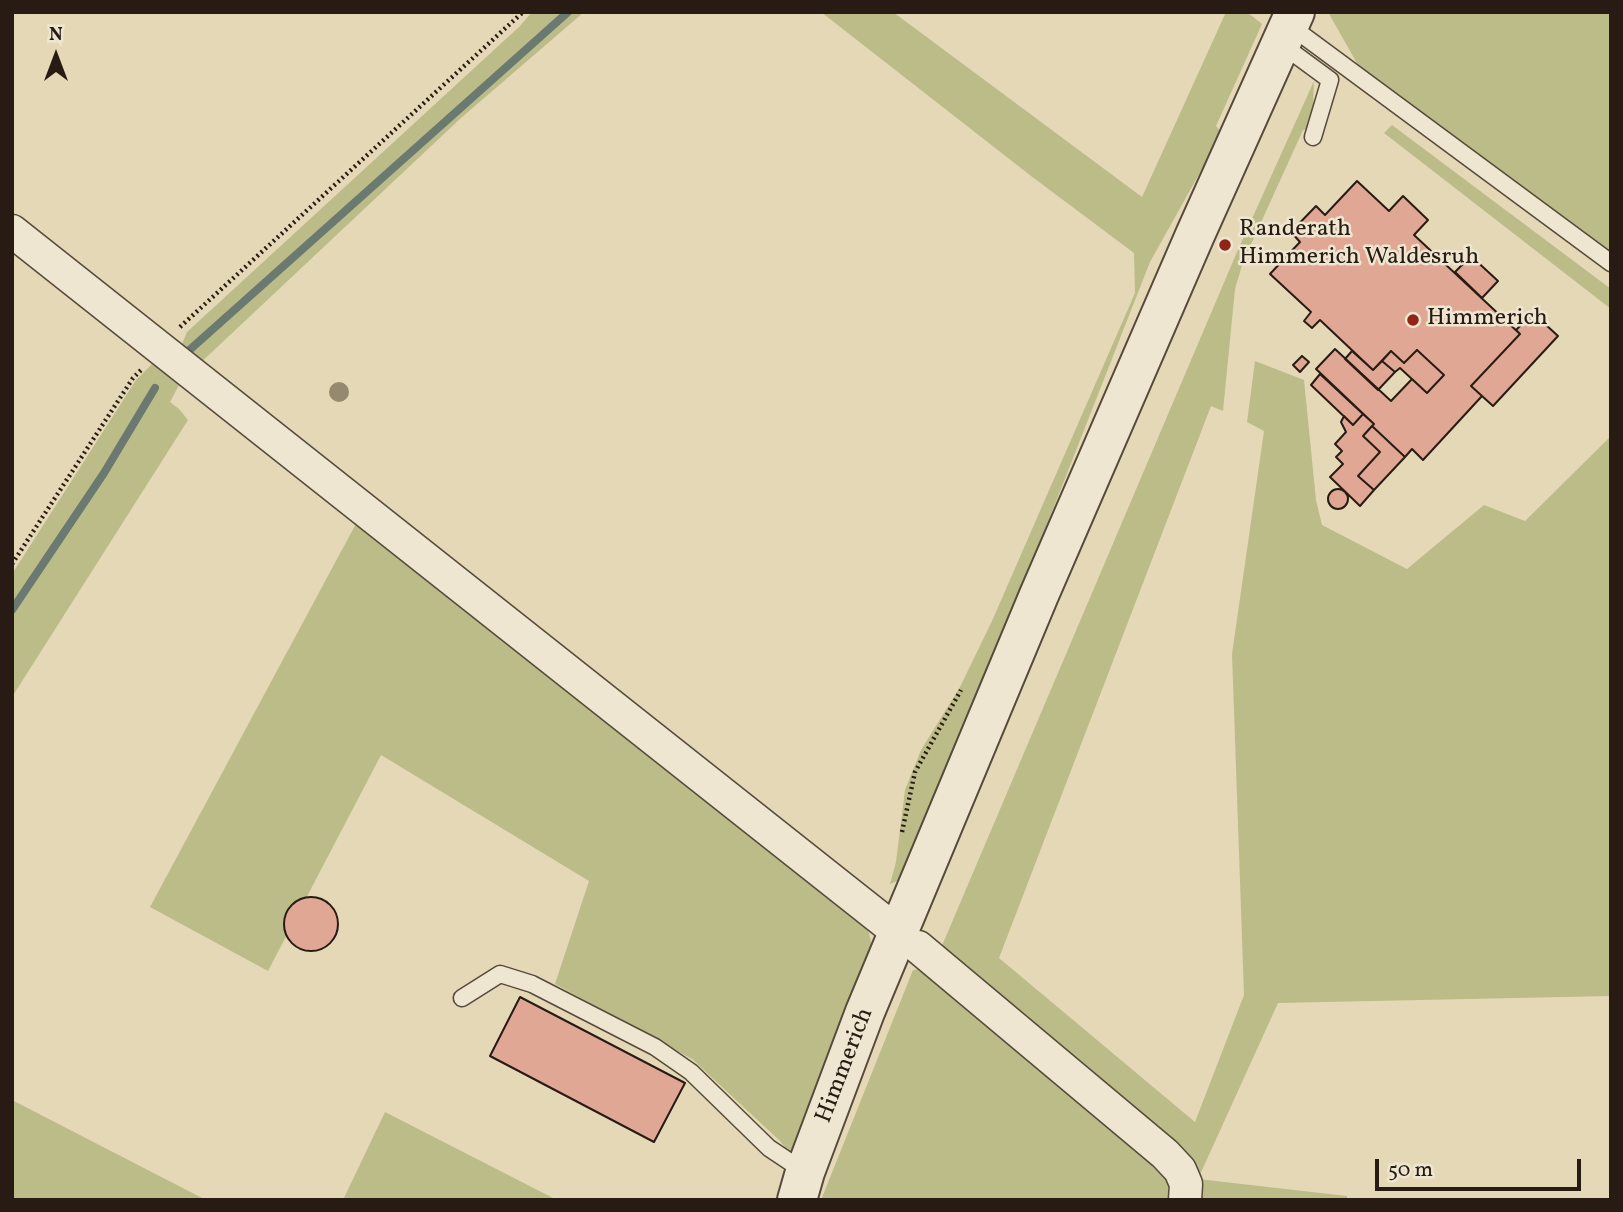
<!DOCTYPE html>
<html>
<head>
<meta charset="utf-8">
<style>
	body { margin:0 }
	#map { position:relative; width:1623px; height:1212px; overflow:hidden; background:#e5d8b6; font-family:Vollkorn,serif }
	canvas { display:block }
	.frame { position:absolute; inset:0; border:14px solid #271b13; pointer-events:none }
	.north { position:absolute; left:21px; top:21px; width:70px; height:70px; -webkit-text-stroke:5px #eee6d0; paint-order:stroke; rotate:0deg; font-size:19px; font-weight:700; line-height:28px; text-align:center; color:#271b13 }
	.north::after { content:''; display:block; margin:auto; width:24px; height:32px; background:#271b13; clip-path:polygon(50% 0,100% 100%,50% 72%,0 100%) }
	.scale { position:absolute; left:1375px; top:1159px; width:206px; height:32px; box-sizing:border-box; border:4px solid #271b13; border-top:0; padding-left:9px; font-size:21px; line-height:24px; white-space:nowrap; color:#271b13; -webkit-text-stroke:5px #eee6d0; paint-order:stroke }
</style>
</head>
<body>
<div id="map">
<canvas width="1623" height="1212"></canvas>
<div class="frame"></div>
<div class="north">N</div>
<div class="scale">50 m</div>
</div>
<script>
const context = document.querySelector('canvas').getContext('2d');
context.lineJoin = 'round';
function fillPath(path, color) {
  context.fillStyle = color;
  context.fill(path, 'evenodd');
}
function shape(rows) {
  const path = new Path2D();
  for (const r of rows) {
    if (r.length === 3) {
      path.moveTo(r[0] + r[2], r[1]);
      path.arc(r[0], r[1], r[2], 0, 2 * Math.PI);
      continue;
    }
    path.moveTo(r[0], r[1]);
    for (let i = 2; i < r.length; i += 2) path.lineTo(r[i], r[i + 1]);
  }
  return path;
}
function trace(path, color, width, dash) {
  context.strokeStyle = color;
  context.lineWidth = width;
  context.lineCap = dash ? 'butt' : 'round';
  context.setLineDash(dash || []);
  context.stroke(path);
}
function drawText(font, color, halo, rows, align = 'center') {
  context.font = font + ' Vollkorn,serif';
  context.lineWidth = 5;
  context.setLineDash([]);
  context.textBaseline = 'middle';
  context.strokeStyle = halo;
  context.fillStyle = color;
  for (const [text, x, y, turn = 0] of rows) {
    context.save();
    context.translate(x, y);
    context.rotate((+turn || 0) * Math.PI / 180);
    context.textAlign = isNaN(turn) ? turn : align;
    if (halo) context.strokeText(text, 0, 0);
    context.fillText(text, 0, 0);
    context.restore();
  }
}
const green = shape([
	[532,12,584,12,461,118,195,368,179,351,187,332,520,26],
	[821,12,893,12,1142,197,1226,12,1247,12,1262,24,1216,126,1222,133,1150,262,909,876,890,884,896,862,905,790,921,750,960,687,992,621,1135,293,1134,253,1031,176],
	[1328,12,1611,12,1611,258,1547,207,1358,65],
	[1314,81,1312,128,1303,130,1243,262,1235,289,1223,411,1211,406,999,958,1195,1122,1244,995,1232,654,1264,431,1247,422,1255,361,1304,380,1316,500,1322,525,1407,569,1484,505,1525,521,1611,436,1611,996,1278,1003,1198,1179,1347,1196,1347,1200,1192,1200,938,955,1237,252],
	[1392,125,1611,289,1611,309,1384,133],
	[152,364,179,385,170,402,179,409,188,420,12,697,12,574,136,380],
	[358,520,866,921,872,946,792,1157,780,1141,692,1059,555,984,589,881,381,755,268,971,150,907],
	[920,969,1165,1156,1179,1200,821,1200,913,970],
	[12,1100,206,1200,12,1200],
	[385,1112,557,1200,343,1200]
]);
const stream = shape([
	[185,354,568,12],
	[12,610,104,473,155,388]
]);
const building = shape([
	[1357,181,1389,211,1403,196,1428,220,1414,235,1520,334,1471,386,1482,396,1423,460,1412,449,1405,457,1372,426,1374,424,1316,369,1335,349,1391,401,1412,379,1427,393,1444,375,1417,350,1404,363,1391,351,1373,370,1320,320,1312,328,1304,321,1311,312,1270,274,1300,242,1291,232,1316,206,1325,215,1357,181],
	[1471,256,1498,281,1482,298,1455,272,1471,256],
	[1533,313,1558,336,1493,406,1471,386,1520,334,1516,330,1533,313],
	[1417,350,1444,375,1427,393,1400,368,1395,372,1382,361,1391,351,1404,363,1417,350],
	[1352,351,1373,370,1382,361,1395,372,1378,390,1345,359,1352,351],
	[1302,356,1309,362,1300,372,1293,365,1302,356],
	[1320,374,1363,414,1353,425,1311,385,1320,374],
	[1363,414,1374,424,1363,436,1380,452,1358,476,1374,490,1360,506,1330,477,1343,464,1336,457,1342,451,1335,444,1346,432,1341,422,1344,416,1353,425,1363,414],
	[1372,426,1405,457,1374,490,1358,476,1380,452,1363,436,1372,426],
	[1338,499,10],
	[311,924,27],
	[520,997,685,1083,654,1142,490,1056,520,997]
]);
const path = shape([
	[180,327,523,12],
	[12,564,133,378,141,370],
	[902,832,915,772,961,690]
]);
const service = shape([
	[1289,25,1611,263],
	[1281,44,1330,80,1313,137],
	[462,998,500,974,532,984,655,1047,691,1072,769,1148,805,1172]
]);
const minor = shape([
	[12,231,900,934],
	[918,947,1165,1154,1180,1170,1186,1184,1185,1200]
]);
const tertiary = shape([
	[797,1200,805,1172,865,1012,1039,595,1195,235,1295,12]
]);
const trees = [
	[339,392]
];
const markers = [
	[1225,245,7,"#8f2418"],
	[1413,320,7,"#8f2418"]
];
const poiNames = [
	["Randerath",1239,231],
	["Himmerich Waldesruh",1239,259],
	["Himmerich",1427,320]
];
const streetNames = [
	["Himmerich",846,1066,-69]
];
fillPath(green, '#bcbc89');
trace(stream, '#6a7a71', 8);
fillPath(building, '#dfa794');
trace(building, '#271b13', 2);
trace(service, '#564a3c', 19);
trace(minor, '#564a3c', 35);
trace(tertiary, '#564a3c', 42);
trace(path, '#271b13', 4.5, [2, 3.5]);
trace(service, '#eee6d0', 16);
trace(minor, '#eee6d0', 32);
trace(tertiary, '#eee6d0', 38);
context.fillStyle = '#958a70';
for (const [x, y] of trees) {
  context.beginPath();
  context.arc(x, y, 10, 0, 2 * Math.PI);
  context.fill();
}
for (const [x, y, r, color] of markers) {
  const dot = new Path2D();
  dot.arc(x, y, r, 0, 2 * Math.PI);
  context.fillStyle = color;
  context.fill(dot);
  trace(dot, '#eee6d0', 2.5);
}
drawText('24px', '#271b13', '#eee6d0', poiNames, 'left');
drawText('24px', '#271b13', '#eee6d0', streetNames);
</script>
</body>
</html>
